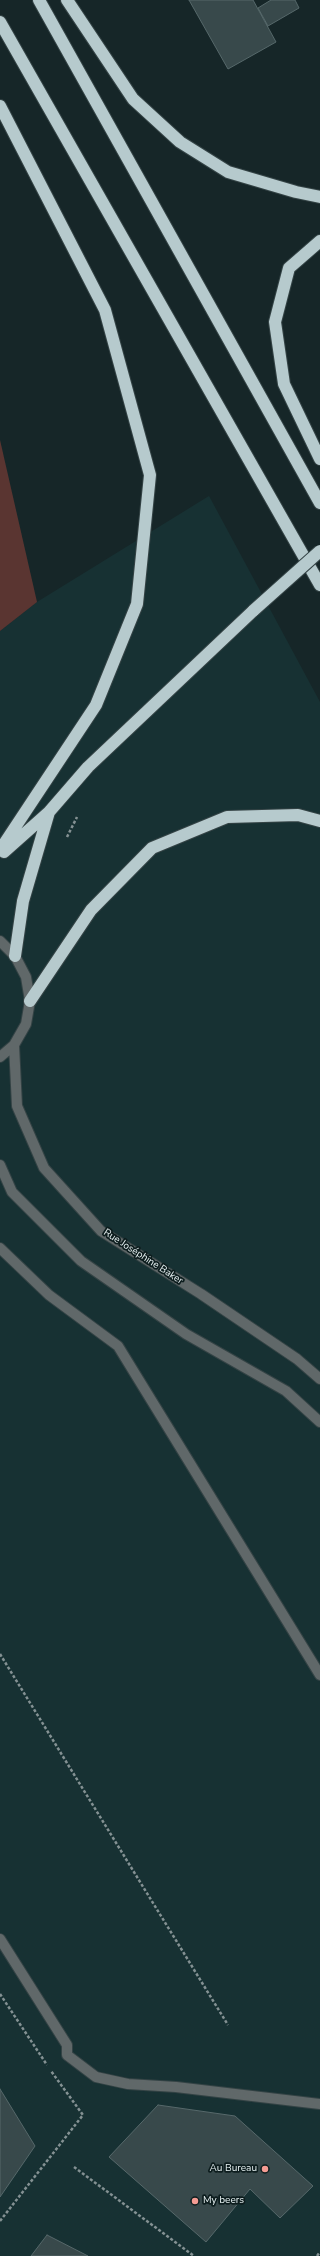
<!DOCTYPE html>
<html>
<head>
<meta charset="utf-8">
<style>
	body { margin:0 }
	canvas { display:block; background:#162628 }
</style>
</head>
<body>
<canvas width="320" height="2256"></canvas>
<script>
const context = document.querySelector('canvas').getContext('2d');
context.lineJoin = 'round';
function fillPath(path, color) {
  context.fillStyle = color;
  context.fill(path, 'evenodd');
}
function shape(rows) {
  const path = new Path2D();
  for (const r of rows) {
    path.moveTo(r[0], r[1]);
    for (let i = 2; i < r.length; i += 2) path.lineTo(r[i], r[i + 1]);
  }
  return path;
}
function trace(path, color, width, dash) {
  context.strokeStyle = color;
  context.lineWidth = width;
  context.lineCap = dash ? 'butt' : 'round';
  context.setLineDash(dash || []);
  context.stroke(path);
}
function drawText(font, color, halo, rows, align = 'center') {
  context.font = font + ' "Nunito Sans",sans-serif';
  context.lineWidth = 3.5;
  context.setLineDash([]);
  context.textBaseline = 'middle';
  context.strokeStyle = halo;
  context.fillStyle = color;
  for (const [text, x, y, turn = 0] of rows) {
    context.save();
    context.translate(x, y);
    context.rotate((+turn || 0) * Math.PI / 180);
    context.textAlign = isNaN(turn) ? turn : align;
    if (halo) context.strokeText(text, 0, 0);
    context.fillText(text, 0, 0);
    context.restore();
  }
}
const built = shape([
	[209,496,320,702,320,2256,0,2256,0,631,37,602]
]);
const green = shape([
	[0,440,37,602,0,631]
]);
const building = shape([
	[189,0,253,0,276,42,228,69,189,0],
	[271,0,295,0,299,8,268,26,258,8,271,0],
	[0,2089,35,2146,0,2197,0,2089],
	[158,2105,235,2116,313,2186,280,2218,250,2189,206,2242,109,2157,158,2105],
	[47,2235,88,2256,31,2256,47,2235]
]);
const path = shape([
	[67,837,77,817],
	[0,1654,228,2025],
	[0,1994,47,2065],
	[74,2167,194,2256],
	[0,2221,83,2115,51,2071],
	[317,2256,320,2252]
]);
const minor = shape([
	[0,941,15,956,26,977,30,1001,26,1024,14,1045,0,1057],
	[14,1045,17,1106,44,1168,101,1231,201,1294,297,1359,320,1379],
	[0,1165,12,1192,81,1261,186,1334,286,1391,320,1422],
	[0,1248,49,1295,118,1346,320,1675],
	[0,1939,67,2045,67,2055,96,2077,128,2084,176,2087,320,2104]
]);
const highway = shape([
	[39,0,320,503],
	[67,0,133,99,180,142,228,172,296,192,320,197],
	[0,22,320,585],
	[0,106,105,310,150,475,137,604,96,705,0,850],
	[320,241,289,268,275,322,284,384,320,459],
	[4,852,49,812,88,767,254,610],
	[15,956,23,901,49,812],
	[30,1001,91,910,152,848,227,817,298,815,320,821]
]);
const highwayBridge = shape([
	[254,610,320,551]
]);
const markers = [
	[265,2169,4,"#f59c93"],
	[195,2201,4,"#f59c93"]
];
const streetNames = [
	["Rue Joséphine Baker",143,1257,33]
];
const poiNames = [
	["Au Bureau",257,2169],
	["My beers",203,2201,"left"]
];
fillPath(built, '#173133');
fillPath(green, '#5a3531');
fillPath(building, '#38494b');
trace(building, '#56686a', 1);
trace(minor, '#344345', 12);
trace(highway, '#344345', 14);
trace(path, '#849193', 2.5, [3, 2]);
trace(minor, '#606869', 10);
trace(highway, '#b6cacd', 12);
trace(highwayBridge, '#344345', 14, []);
trace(highwayBridge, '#b6cacd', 12);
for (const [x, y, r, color] of markers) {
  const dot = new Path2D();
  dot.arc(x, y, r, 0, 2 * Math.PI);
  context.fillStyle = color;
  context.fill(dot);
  trace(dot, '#0d1d1e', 1.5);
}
drawText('10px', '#e9f3f4', '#0d1d1e', streetNames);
drawText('10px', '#e9f3f4', '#0d1d1e', poiNames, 'right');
</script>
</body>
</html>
